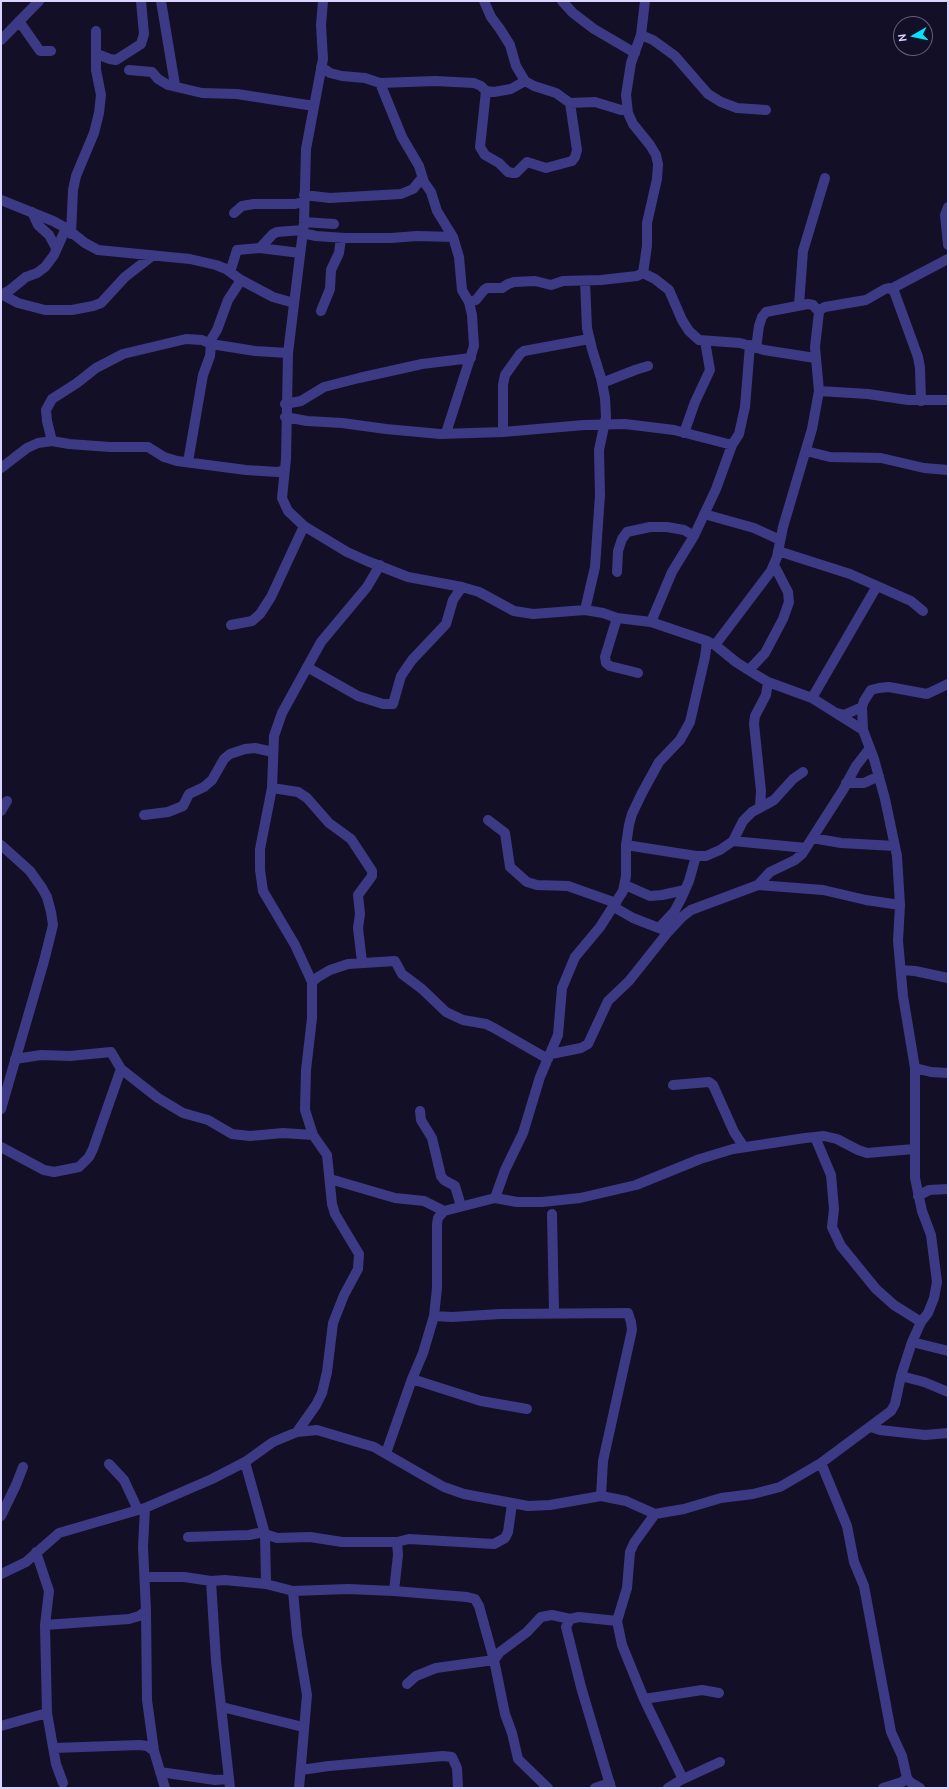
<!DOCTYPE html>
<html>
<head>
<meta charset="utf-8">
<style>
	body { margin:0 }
	#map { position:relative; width:949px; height:1789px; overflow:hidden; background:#130f26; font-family:Cabin,sans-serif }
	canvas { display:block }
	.frame { position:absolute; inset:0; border:2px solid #d9d4ff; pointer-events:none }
	.north { position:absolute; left:893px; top:16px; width:40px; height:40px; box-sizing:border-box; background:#130f26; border:1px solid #625e7d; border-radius:50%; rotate:261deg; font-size:11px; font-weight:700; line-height:16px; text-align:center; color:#d9d4ff }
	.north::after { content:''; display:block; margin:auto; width:14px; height:18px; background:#00e5ff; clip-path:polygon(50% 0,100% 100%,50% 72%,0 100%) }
</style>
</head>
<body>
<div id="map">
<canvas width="949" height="1789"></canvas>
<div class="frame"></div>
<div class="north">N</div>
</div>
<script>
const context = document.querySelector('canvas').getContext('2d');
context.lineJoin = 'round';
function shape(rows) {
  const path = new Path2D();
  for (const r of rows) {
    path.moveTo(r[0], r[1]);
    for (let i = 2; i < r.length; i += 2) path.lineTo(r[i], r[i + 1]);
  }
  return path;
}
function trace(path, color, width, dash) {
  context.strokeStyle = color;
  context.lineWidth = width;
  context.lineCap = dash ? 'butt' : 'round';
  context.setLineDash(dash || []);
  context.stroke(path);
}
const minor = shape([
	[161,1,175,85],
	[323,1,321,25,323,59,306,149,304,223,288,353,286,459,282,498,288,511,304,526,347,552,367,561,408,577,462,587,479,592,514,611,533,614,585,610,603,613,617,618,651,622,707,641,715,645,736,662,758,676,768,682,812,698,863,730],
	[484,1,491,17,500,29,510,45,516,66,525,81,534,86,556,93,570,103,577,150,575,157,572,161,546,168,527,162,516,173,513,173,508,172,499,163,485,155,480,147,486,91],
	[562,1,573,13,594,29,635,53],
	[19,21,40,51,51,51],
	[641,35,653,40,675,56,708,94,721,102,737,108,766,110],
	[1,40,39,1],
	[97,54,110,59,116,60,141,44,144,34,141,1],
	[321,67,330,73,342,76,365,78,380,83,435,81,474,83,481,86,486,91,494,92,511,89,525,81],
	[129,70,152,72,158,79,168,85,202,93,237,94,314,106],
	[380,83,402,137,419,166,424,182,431,192,437,211,453,237,459,257,462,290,469,302,472,315,474,346,446,433],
	[570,103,595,102,621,110,627,110],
	[304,195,330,198,401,194,413,189,422,178],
	[1,200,53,221,66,228,85,243,98,250,190,259,216,265,226,269,241,280,273,297,294,303],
	[948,207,945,215,948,245],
	[32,212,38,225,49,235,56,248],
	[234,213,242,206,254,204,295,204,303,202],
	[304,222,334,224],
	[302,233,316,236,345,238,391,238,417,236,453,237],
	[71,234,73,190,76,176,94,133,99,113,101,95,96,70,96,31],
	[260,248,300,253],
	[230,272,237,250,260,248,273,234,277,232,303,230],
	[643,273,655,279,669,290,682,320,689,331,699,340,740,343,764,350,815,358],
	[585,281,587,328,592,349,601,378,605,398,606,417,599,450,600,495,595,567,585,610],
	[891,289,948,259],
	[1,295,10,290,26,277,37,273,45,267,54,255,66,228],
	[3,295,18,303,45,310,72,310,93,306,101,303,125,277,152,256],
	[469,302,476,300,484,290,487,288,502,288,508,284,514,282,535,281,551,285,563,281,601,280,637,276,643,273,647,246,647,223,657,179,658,164,656,155,650,145,633,124,628,113,626,95,631,63,641,35,645,1],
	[799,305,803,251,825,178],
	[321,311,330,289,331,270,339,253,341,238],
	[209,343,217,330,228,300,241,280],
	[756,348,759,326,762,317,766,312,808,304,813,305,819,312],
	[602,383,635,370,648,366],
	[819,391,868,394,908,400,948,400],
	[285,404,301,401,324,387,359,378,422,364,471,358],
	[285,417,307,421,342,423,386,429,440,434,503,432,584,425,625,424,674,430,732,445],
	[503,432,503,385,505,375,520,354,524,351,589,339],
	[684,433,695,402,710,370,705,341],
	[52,441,47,421,46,410,52,399,77,383,96,368,123,354,186,339,202,340,211,344,255,351,288,353],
	[806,451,830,457,881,458,924,468,948,470],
	[188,462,203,375,210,356,211,344],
	[1,468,27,448,38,443,52,441,69,444,110,447,148,447,164,457,177,461,246,470,278,472,284,470],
	[704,514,754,528,780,540],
	[778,551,850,574,911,601,923,611],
	[617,572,618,551,622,539,627,532,650,527,667,527,684,530,694,536],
	[617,618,605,657,606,663,610,666,638,673],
	[651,622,672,572,694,536,716,489,732,445,739,434,745,407,750,345],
	[231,625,252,621,260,614,271,597,304,526],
	[715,645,771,571,777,557,783,527,812,429,819,391,815,347,819,312,821,309,825,307,866,300,885,289,889,288,894,291,918,357,920,368,921,401],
	[307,667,358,696,383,704,393,704,401,676,412,660,446,624,453,600,462,587],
	[749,670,765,653,783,619,789,602,788,592,774,565],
	[812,698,877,586],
	[837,713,844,715,862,707],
	[846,783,864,783,879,776],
	[272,788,298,792,307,798,329,823,351,839,372,871,372,876,358,895,360,914,358,928,362,962],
	[760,807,761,791,754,724,755,716,766,695,768,682],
	[1,811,7,801],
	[144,815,168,812,183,806,189,794,204,787,212,780,224,759,230,754,245,749,255,748,273,752],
	[488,820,505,833,510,867,527,882,537,885,568,886,616,903],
	[812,838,841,843,895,846],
	[733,841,806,848],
	[1,845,30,871,42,888,47,897,51,912,53,925,44,961,1,1109],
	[626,845,696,856,706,856,720,850,733,841,743,821,752,812,774,800,793,779,803,772],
	[625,885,650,896,662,895,685,890],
	[758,885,770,872,795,860,802,854,843,790,856,766,870,748],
	[614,907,633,918,664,930],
	[659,928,674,912,681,899,689,881,696,856],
	[901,970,915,971,948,978],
	[312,982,318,977,330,970,348,964,395,961,402,974,422,989,446,1012,463,1020,486,1024,494,1028,548,1059],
	[551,1054,581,1048,588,1044,608,1001,629,981,668,932,682,917,691,910,758,885,823,890,866,900,900,905],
	[15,1059,41,1055,70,1056,111,1052,121,1069,158,1098,183,1113,208,1120,232,1134,250,1136,283,1133,313,1135],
	[915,1068,931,1072,948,1073],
	[673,1085,709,1082,713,1085,734,1132,744,1147],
	[420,1111,421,1120,432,1138,441,1176,444,1180,455,1186,461,1206],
	[815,1137,831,1175,834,1209,832,1227,841,1246,876,1289,894,1305,921,1322],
	[1,1147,44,1170,54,1172,79,1167,89,1157,93,1149,121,1069],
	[330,1179,395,1198,424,1201,444,1211,495,1198,505,1170,523,1133,540,1077,558,1035,562,988,575,957,600,927,623,891,626,876,626,845,629,825,632,814,642,793,659,762,680,740,690,722,705,657,707,641],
	[918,1196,929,1190,948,1189],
	[495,1198,517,1202,542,1202,580,1198,636,1185,700,1159,733,1149,805,1138,824,1136,837,1139,858,1150,867,1153,914,1149],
	[552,1314,554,1312,552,1214],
	[434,1316,452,1317,500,1314,628,1313,631,1322,632,1330,603,1461,601,1496],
	[912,1342,948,1351],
	[901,1376,924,1382,948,1392],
	[412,1379,481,1401,527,1409],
	[871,1427,880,1430,925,1435,948,1433],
	[297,1432,316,1405,322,1393,327,1372,333,1323,344,1295,358,1269,359,1254,335,1214,332,1204,327,1155,313,1135,305,1110,306,1070,312,1018,312,982,295,945,263,891,260,870,260,849,272,788,274,736,282,713,321,642,367,587,380,565],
	[386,1453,412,1379,423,1353,434,1316,437,1288,437,1224,438,1218,444,1211],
	[245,1462,265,1534,277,1538,310,1537,342,1542,397,1542,398,1555,394,1591],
	[821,1463,847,1526,854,1562,864,1586,891,1732,902,1756,907,1778,910,1782,920,1788],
	[109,1464,124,1480,138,1510],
	[145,1508,143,1547,146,1611,147,1700,154,1751,165,1788],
	[655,1514,634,1543,630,1552,627,1588,617,1621,622,1645,644,1699,681,1775,681,1780,668,1788],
	[1,1516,16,1485,23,1467],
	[265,1534,266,1584],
	[188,1537,249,1535,264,1532],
	[397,1542,409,1539,494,1544,505,1538,508,1532,512,1504],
	[36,1552,49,1591,45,1625,47,1713,56,1764,63,1783],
	[1,1574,26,1562,59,1533,145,1508,212,1479,245,1462,273,1442,297,1432,317,1430,374,1447,426,1477,444,1487,464,1494,528,1506,550,1505,601,1496,626,1501,655,1514,684,1509,721,1498,753,1494,780,1487,821,1463,891,1411,895,1404,901,1376,912,1342,921,1322,928,1313,934,1298,937,1282,931,1235,922,1211,915,1178,915,1068,903,996,898,941,900,905,897,856,885,799,874,759,863,730,862,707,864,701,871,690,879,688,889,687,927,694,948,684],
	[145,1577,184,1577,211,1581,225,1580,266,1584,293,1591,348,1589,394,1591,467,1597,475,1599,479,1606,494,1660,505,1714,512,1733,518,1759,548,1788],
	[211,1581,216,1661,230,1788],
	[293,1591,297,1635,307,1695,299,1788],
	[45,1625,129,1619,139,1616,146,1611],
	[407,1684,416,1676,436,1668,494,1660,500,1652,527,1632,541,1617,552,1615,570,1619],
	[644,1699,702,1690,719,1693],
	[222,1707,303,1727],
	[1,1726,47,1713],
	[54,1748,140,1745,147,1746,154,1751],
	[301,1770,329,1766,443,1756,452,1757,457,1768,458,1788],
	[160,1772,215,1780,229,1779],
	[681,1780,720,1762],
	[595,1788,610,1783],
	[611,1788,581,1687,566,1627,570,1619,579,1617,617,1621],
	[883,1788,902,1782,907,1778]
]);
trace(minor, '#3d3a85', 10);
</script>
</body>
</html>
